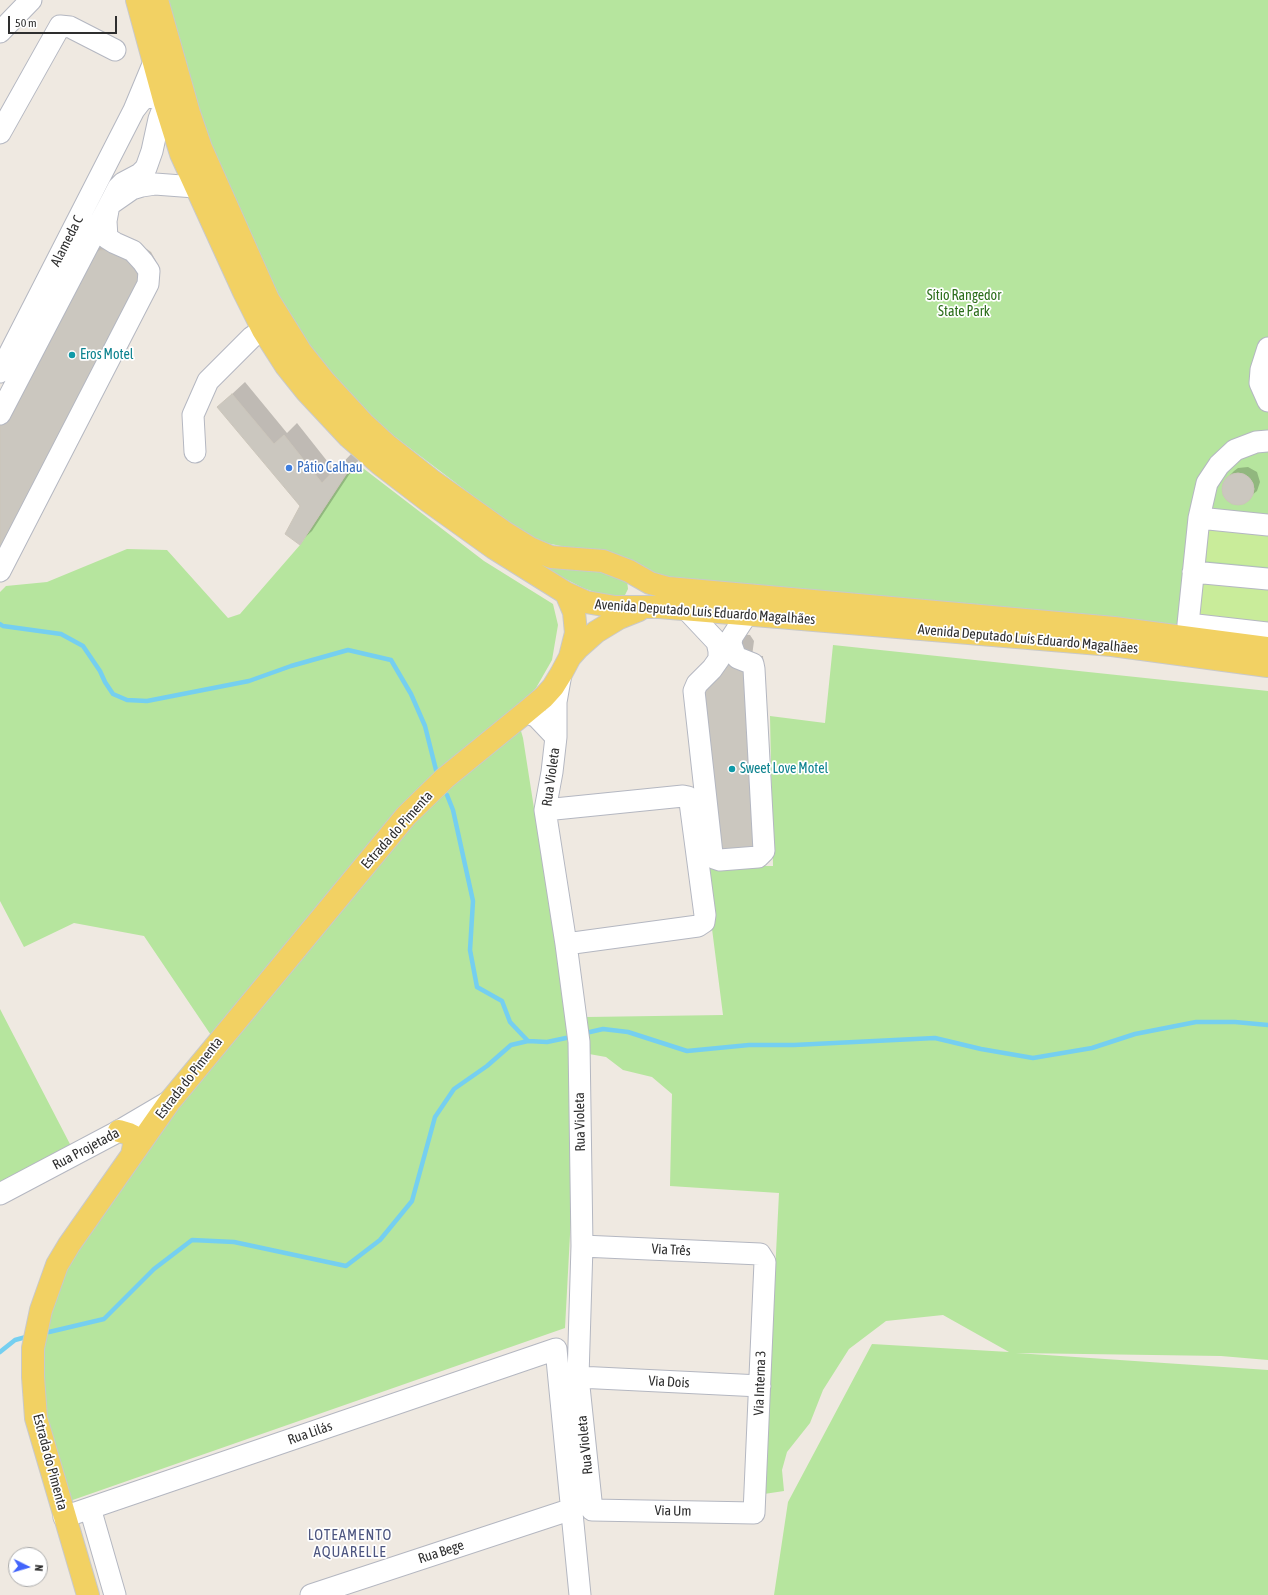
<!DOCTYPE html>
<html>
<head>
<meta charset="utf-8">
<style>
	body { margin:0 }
	#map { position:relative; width:1268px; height:1595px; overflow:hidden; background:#efe9e1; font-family:"Asap Condensed",sans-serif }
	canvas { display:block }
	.north { position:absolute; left:8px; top:1547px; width:40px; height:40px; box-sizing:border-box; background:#fff; border:1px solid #ababab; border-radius:50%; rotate:95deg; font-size:11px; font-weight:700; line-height:16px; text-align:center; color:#2e2e2e }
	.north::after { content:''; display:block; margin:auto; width:14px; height:18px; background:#4264fb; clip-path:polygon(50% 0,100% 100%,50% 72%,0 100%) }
	.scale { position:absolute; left:8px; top:16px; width:109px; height:18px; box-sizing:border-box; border:2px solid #2e2e2e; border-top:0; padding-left:5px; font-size:12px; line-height:14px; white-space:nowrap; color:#2e2e2e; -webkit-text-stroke:3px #fff; paint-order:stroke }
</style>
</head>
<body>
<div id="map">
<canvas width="1268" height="1595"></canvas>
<div class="north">N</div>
<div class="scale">50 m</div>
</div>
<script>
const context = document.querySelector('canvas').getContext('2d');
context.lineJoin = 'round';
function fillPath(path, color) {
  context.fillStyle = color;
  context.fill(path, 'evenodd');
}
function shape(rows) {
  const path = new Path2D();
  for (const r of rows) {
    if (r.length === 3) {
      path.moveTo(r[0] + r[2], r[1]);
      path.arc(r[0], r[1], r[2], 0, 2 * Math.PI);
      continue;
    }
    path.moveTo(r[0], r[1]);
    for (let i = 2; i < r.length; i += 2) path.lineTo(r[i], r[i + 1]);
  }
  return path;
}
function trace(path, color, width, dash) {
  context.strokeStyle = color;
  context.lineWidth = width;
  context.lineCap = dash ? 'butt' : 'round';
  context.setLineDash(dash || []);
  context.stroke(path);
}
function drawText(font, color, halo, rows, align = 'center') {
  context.font = font + ' "Asap Condensed",sans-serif';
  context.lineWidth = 3.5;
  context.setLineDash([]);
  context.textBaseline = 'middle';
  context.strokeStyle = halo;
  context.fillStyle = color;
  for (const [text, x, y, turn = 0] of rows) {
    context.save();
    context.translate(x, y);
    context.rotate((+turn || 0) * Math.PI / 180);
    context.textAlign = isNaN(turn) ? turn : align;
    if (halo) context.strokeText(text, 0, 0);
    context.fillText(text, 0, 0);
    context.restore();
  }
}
const green = shape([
	[168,0,1268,0,1268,640,669,583,591,552,531,540,361,411,289,318,199,118],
	[355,462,484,561,553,604,558,625,552,660,536,688,515,710,523,738,567,1019,573,1179,565,1328,67,1502,43,1397,38,1350,58,1270,219,1047,144,936,74,923,24,947,0,901,0,592,6,586,47,582,127,549,167,550,228,618,240,614,300,545],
	[519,551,603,571,627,580,628,589,625,595,618,596,597,593,583,588,552,572],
	[833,645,1268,691,1268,1360,1221,1356,1016,1353,1268,1370,1268,1595,774,1595,788,1502,872,1344,1009,1352,943,1315,886,1321,849,1349,823,1390,810,1423,787,1452,782,1470,784,1491,764,1494,779,1193,670,1186,672,1094,652,1077,623,1070,606,1057,589,1054,587,1017,723,1015,704,866,773,866,770,716,825,723],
	[0,1009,72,1148,0,1187]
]);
const pitch = shape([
	[1209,526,1268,532,1268,567,1206,561],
	[1200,579,1268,587,1268,624,1196,616]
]);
const shadow = shape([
	[102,244,141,245,151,252,156,261,155,271,0,428,90,257],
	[245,382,287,433,297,423,335,471,352,453,360,458,312,531,299,543,301,506,218,407],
	[1248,467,1257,472,1260,482,1257,491,1242,503,1232,503,1228,500,1223,491,1223,486,1228,477,1234,471,1238,468],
	[725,633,750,635,754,641,752,656,763,656,772,837]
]);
const stream = shape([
	[0,624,3,626,61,634,83,646,100,671,105,682,113,694,127,700,147,701,249,681,291,666,348,650,391,660,411,694,425,726,436,770],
	[447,795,453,810,473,901,470,950,477,987,502,1001,510,1022,528,1041,547,1042,566,1038],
	[590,1032,603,1029,628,1032,687,1051,749,1045,794,1045,935,1038,981,1049,1033,1058,1092,1048,1135,1034,1196,1022,1235,1022,1268,1025],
	[49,1332,104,1319,154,1269,192,1240,234,1242,346,1266,380,1240,412,1201,435,1117,454,1089,487,1066,511,1045,528,1041],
	[0,1352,15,1340,26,1337]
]);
const building = shape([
	[101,250,113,250,128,257,144,274,0,559,0,426,89,256,101,250],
	[232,394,274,444,284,435,322,483,339,465,348,471,300,545,285,534,300,506,217,407,232,394],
	[1238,489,16],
	[738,647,751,668,760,850,716,851,700,687,738,647]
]);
const minor = shape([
	[0,32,31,0],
	[0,133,60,26,70,27,115,50],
	[1268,348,1261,370,1260,383,1268,401],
	[0,372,134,110,154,62],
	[0,414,118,188,123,183,140,174,146,168,152,151,159,119,165,103,157,98,147,97,141,101,134,110],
	[195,452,193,415,208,381,252,337,263,330],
	[1199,518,1207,483,1219,465,1235,450,1256,442,1268,441],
	[1268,525,1199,518,1188,624,1268,633],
	[0,571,148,284,149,271,143,262,133,251,115,243,107,238,106,221,109,205,132,189,142,186,155,184,195,187],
	[1193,572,1268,579],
	[686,609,717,642,719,651,719,659,712,669,697,684,694,691,712,854,714,858,720,860,758,857,764,851,754,669,753,664,738,658,735,655,731,644,732,637,747,614],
	[561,674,556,702,556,737,552,772,545,810,566,944,579,1042,582,1246,578,1377,592,1510,754,1513,765,1262,760,1254,582,1246],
	[526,712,537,717,556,737],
	[545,810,683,796,688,797,690,802,705,915,704,922,698,926,566,944],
	[0,1194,119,1131,170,1101],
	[578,1377,760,1386],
	[90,1508,115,1595],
	[64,1517,556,1349,580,1595],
	[311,1595,572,1509]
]);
const major = shape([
	[137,0,165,103,181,154,244,292,263,330,286,366,306,391,349,437,380,464,427,500,494,548,566,593,586,602,615,607,659,607,1112,645,1268,666],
	[157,0,189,113,201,148,268,299,301,352,325,382,363,423,388,446,431,480,504,532,530,548,551,557,603,561,629,571,650,583,668,588,1114,628,1268,648],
	[570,657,578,648,596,632,619,618,639,610],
	[119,1131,129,1134,133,1136,134,1145,132,1155],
	[88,1595,36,1418,33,1377,33,1348,41,1310,57,1265,69,1245,170,1101,406,816,445,778,526,712,544,697,553,687,561,674,570,657,576,633,574,612,566,593]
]);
const markers = [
	[72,355,4,"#0f9aa8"],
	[289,468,4,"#3f7fe0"],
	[732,769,4,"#0f9aa8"]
];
const streetNames = [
	["Alameda C",67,241,-63],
	["Avenida Deputado Luís Eduardo Magalhães",705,612,4],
	["Avenida Deputado Luís Eduardo Magalhães",1028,639,5],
	["Rua Violeta",551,777,-82],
	["Estrada do Pimenta",397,830,-48],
	["Estrada do Pimenta",189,1078,-52],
	["Rua Violeta",580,1122,-91],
	["Rua Projetada",86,1149,-28],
	["Via Três",671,1250,3],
	["Via Dois",669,1382,3],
	["Via Interna 3",760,1383,-88],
	["Rua Lilás",310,1433,-19],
	["Rua Violeta",585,1445,-96],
	["Estrada do Pimenta",50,1462,75],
	["Via Um",673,1511,1],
	["Rua Bege",441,1552,-18]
];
const parkNames = [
	["Sítio Rangedor",964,296],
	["State Park",964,312]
];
const cultureNames = [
	["Eros Motel",80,355],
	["Sweet Love Motel",740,769]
];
const shopNames = [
	["Pátio Calhau",297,468]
];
const neighbourhoodNames = [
	["LOTEAMENTO",350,1535],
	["AQUARELLE",350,1552]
];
fillPath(green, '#b6e59e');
fillPath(pitch, '#c9ec9a');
fillPath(shadow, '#0003');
trace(stream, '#75cff0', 4.5);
fillPath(building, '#cbc7bf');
trace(building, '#cbc5ba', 1);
trace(minor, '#b4b7c1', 23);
trace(major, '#c9c9c9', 24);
trace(minor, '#fff', 21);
trace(major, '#f2d163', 22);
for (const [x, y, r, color] of markers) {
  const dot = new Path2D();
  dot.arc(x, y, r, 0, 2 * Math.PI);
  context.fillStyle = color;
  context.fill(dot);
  trace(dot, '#fff', 1.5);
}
drawText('14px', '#2e2e2e', '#fff', streetNames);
drawText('14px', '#2c6e1b', '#fff', parkNames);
drawText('14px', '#0d838f', '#fff', cultureNames, 'left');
drawText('14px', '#366cbe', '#fff', shopNames, 'left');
context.letterSpacing = '1px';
drawText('15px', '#4d5680', '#fff', neighbourhoodNames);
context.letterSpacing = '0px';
</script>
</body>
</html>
